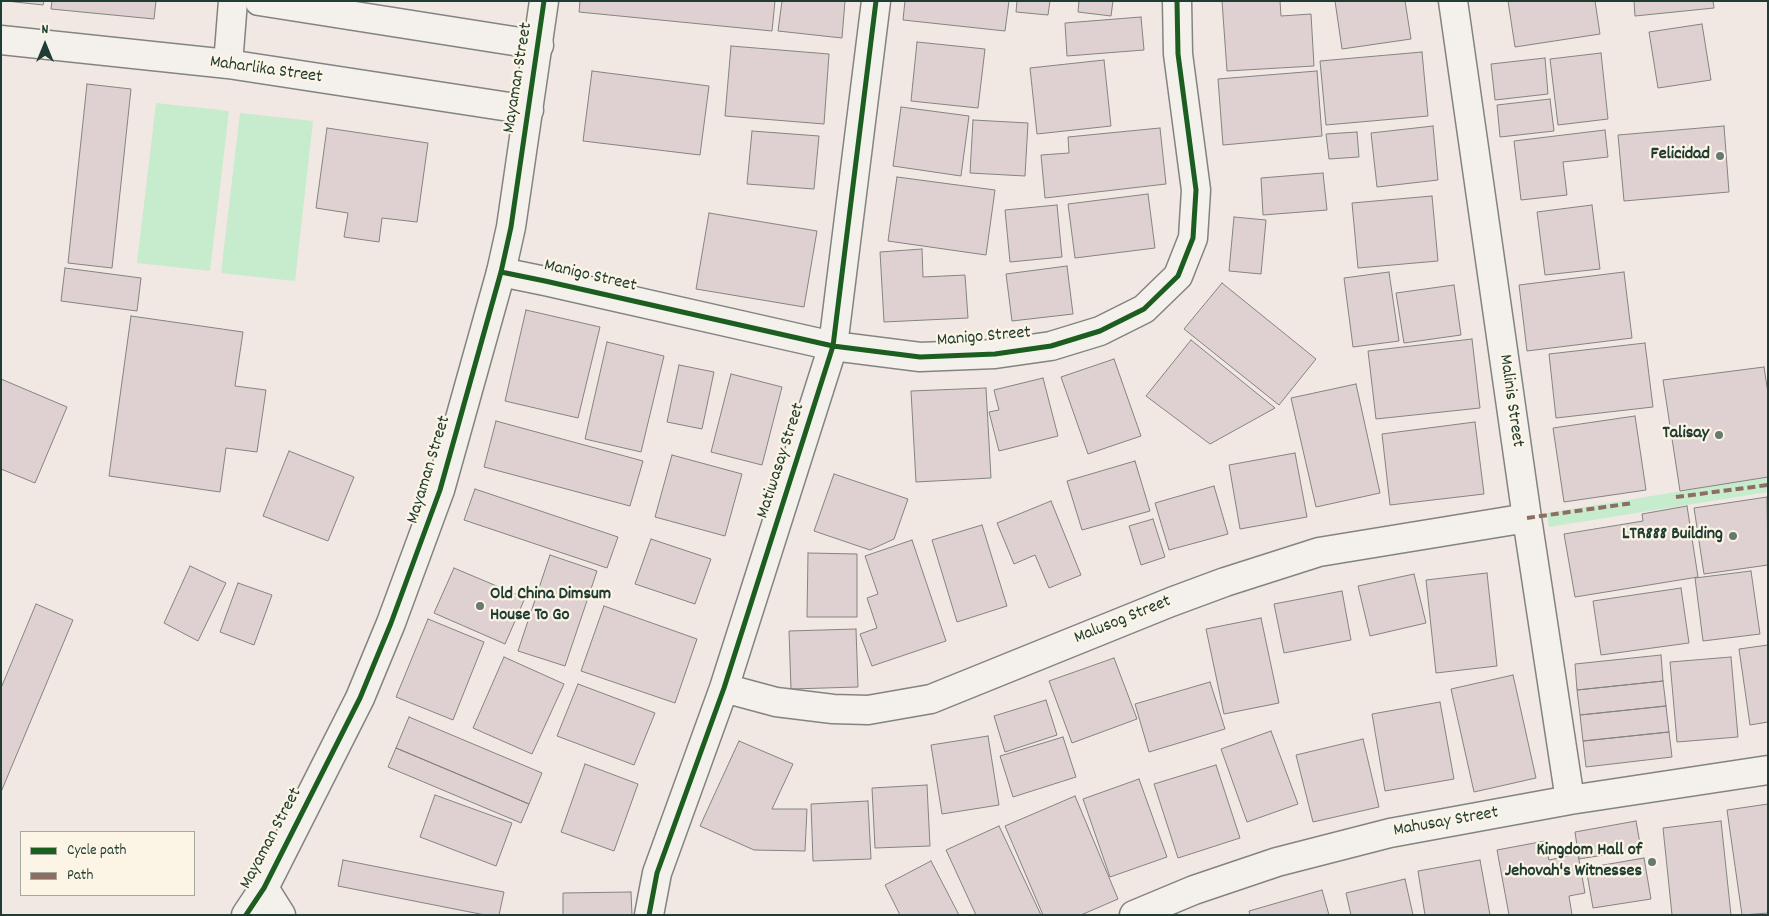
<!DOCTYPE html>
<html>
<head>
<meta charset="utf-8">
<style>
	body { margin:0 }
	#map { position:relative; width:1769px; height:916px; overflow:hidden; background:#f1e8e3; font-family:Dekko,sans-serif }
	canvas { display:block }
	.frame { position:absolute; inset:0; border:2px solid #1f3d34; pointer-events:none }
	.legend { position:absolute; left:20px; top:831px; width:175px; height:65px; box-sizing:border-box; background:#fcf5e5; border:1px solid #a4ab9e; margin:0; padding:6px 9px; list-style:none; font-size:15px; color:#1f3d34 }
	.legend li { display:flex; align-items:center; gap:10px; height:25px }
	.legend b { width:25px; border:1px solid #a4ab9e }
	.north { position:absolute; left:20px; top:20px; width:50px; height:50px; -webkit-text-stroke:4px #fcf5e5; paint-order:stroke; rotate:0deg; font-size:14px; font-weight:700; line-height:20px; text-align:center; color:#1f3d34 }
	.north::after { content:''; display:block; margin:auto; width:18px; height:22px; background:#1f3d34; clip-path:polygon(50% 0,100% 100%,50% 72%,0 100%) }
</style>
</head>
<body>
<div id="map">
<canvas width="1769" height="916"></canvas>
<div class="frame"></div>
<ul class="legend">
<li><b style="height:6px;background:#1b5e20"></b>Cycle path</li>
<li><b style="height:6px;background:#8d6e63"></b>Path</li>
</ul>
<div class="north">N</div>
</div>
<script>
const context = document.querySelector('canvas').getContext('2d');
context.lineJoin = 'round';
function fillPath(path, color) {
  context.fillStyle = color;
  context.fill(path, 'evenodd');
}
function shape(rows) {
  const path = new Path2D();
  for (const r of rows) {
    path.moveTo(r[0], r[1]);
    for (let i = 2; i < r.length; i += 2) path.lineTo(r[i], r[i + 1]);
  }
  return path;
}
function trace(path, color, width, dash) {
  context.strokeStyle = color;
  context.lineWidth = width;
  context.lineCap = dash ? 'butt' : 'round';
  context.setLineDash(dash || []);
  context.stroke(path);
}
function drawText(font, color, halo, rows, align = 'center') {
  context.font = font + ' Dekko,sans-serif';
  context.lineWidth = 4.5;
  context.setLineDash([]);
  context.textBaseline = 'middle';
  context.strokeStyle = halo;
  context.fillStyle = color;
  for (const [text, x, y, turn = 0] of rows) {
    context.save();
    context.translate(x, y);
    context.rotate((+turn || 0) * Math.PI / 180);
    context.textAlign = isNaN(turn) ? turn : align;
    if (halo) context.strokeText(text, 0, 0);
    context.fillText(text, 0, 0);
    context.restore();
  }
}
const green = shape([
	[156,103,229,111,210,271,137,263],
	[240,113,313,121,295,281,221,273],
	[1768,477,1768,492,1549,527,1547,513]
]);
const building = shape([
	[6,1,44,1,43,5,6,1],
	[52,1,156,1,154,19,51,9,52,1],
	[580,1,775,1,772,31,579,12,580,1],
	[782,1,845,1,842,38,778,31,782,1],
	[905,1,1009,1,1005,31,903,20,905,1],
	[1017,1,1050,1,1048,15,1016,12,1017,1],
	[1079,1,1113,1,1111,16,1078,12,1079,1],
	[1222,1,1280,1,1281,16,1311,14,1314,66,1227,71,1222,1],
	[1335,1,1405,1,1411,39,1342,49,1335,1],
	[1508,1,1595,1,1600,34,1515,47,1508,1],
	[1634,1,1713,1,1714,8,1635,16,1634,1],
	[1141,17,1144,50,1067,56,1065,23,1141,17],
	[1702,24,1711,80,1658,88,1649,32,1702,24],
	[917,42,985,49,978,108,911,101,917,42],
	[731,46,829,54,824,124,725,116,731,46],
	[1422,52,1428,116,1326,125,1320,61,1422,52],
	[1601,53,1608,119,1558,125,1550,59,1601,53],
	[1545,58,1548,94,1495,100,1491,64,1545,58],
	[1104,60,1111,126,1037,134,1030,68,1104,60],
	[592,71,709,86,700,155,583,141,592,71],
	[1317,71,1322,136,1223,145,1218,79,1317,71],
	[87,84,131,89,112,268,68,263,87,84],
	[1550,99,1554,131,1500,137,1497,105,1550,99],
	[901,107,969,116,961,176,893,166,901,107],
	[973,120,1028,123,1025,176,970,173,973,120],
	[1433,126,1438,180,1377,187,1371,133,1433,126],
	[1724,126,1729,192,1624,201,1618,135,1724,126],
	[327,128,428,143,417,222,382,218,379,242,344,237,348,213,316,208,327,128],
	[1160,128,1166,184,1045,198,1041,155,1069,153,1068,137,1160,128],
	[1605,130,1608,157,1563,162,1567,195,1521,200,1514,141,1605,130],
	[752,131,819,136,814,189,747,184,752,131],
	[1357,132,1359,157,1329,159,1326,134,1357,132],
	[1323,173,1327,210,1263,215,1261,178,1323,173],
	[897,177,995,190,986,255,888,241,897,177],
	[1148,194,1155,248,1075,258,1068,204,1148,194],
	[1432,196,1438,261,1358,268,1352,203,1432,196],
	[1057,205,1062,257,1010,262,1005,210,1057,205],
	[1592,205,1600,269,1545,275,1537,212,1592,205],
	[709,213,817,231,804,307,696,289,709,213],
	[1234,217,1266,220,1261,274,1229,271,1234,217],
	[922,249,923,277,965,275,968,318,884,322,880,252,922,249],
	[1067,266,1073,314,1012,321,1006,274,1067,266],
	[65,268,141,278,137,311,61,301,65,268],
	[1389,272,1399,341,1353,347,1344,278,1389,272],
	[1624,272,1632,338,1527,351,1519,285,1624,272],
	[1222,283,1316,359,1279,405,1184,329,1222,283],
	[1454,285,1461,335,1404,343,1396,293,1454,285],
	[526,310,600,327,578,418,505,401,526,310],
	[131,316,243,332,235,386,266,390,257,452,226,448,220,492,109,476,131,316],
	[1472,339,1480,408,1376,419,1368,351,1472,339],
	[1191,340,1275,408,1210,444,1146,396,1191,340],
	[607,342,664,356,641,452,585,439,607,342],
	[1645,343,1653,407,1556,418,1549,354,1645,343],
	[1114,359,1141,436,1088,454,1061,377,1114,359],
	[679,365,714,372,702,429,667,422,679,365],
	[1764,367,1768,393,1768,477,1680,491,1663,380,1764,367],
	[731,374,782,387,762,465,711,452,731,374],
	[1043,378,1058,436,999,451,989,412,999,410,994,390,1043,378],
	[1,379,67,407,35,483,1,469,1,379],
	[1356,384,1380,493,1316,507,1291,398,1356,384],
	[986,388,991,478,916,482,911,391,986,388],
	[1635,416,1646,490,1564,502,1553,428,1635,416],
	[496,421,643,461,630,506,484,467,496,421],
	[1475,422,1484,494,1390,505,1382,434,1475,422],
	[289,451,354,477,328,541,263,516,289,451],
	[1295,453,1307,517,1240,529,1229,465,1295,453],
	[672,455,742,474,725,536,655,517,672,455],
	[1135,461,1150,511,1082,530,1067,481,1135,461],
	[834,474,908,499,894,539,870,550,814,531,834,474],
	[1214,486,1228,534,1169,550,1155,503,1214,486],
	[475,489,618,537,607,568,464,520,475,489],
	[1767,497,1768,565,1704,574,1694,508,1767,497],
	[1051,501,1081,575,1049,588,1035,555,1014,564,997,523,1051,501],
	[1687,506,1698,577,1575,597,1564,534,1643,521,1642,514,1687,506],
	[1153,519,1165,557,1141,565,1129,526,1153,519],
	[982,525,1007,606,957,622,932,540,982,525],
	[651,539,711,559,695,604,635,584,651,539],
	[912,540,946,641,872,666,860,634,877,628,867,598,878,594,865,556,912,540],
	[808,553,857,554,857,617,807,617,808,553],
	[550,555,597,571,565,666,518,651,550,555],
	[190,566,226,583,198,641,164,623,190,566],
	[454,568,525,598,505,644,434,613,454,568],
	[1751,571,1760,634,1703,641,1695,578,1751,571],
	[1487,573,1497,666,1436,673,1426,580,1487,573],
	[1414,574,1426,623,1370,636,1358,586,1414,574],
	[238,583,272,595,254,645,220,632,238,583],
	[1681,588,1689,643,1601,655,1593,601,1681,588],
	[1342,591,1351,640,1284,653,1274,604,1342,591],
	[36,604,73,620,1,792,1,688,36,604],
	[604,606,697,639,675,703,581,671,604,606],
	[1261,618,1279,703,1224,714,1206,629,1261,618],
	[428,619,484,642,453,720,396,697,428,619],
	[856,629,858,687,791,689,789,631,856,629],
	[1768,645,1768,722,1750,725,1739,649,1768,645],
	[1661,655,1663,681,1577,690,1575,664,1661,655],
	[504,657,564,684,532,754,473,728,504,657],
	[1731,657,1738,737,1677,742,1670,662,1731,657],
	[1114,658,1137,719,1072,743,1049,681,1114,658],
	[1513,675,1536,778,1474,792,1451,689,1513,675],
	[1663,681,1666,706,1580,715,1577,690,1663,681],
	[1210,682,1225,729,1149,752,1135,704,1210,682],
	[578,684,655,713,634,765,557,736,578,684],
	[1046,700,1057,735,1005,752,994,716,1046,700],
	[1440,702,1454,779,1385,791,1372,714,1440,702],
	[1666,706,1669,732,1583,741,1580,715,1666,706],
	[409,717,542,773,529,804,396,748,409,717],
	[1271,731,1298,804,1247,822,1221,749,1271,731],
	[1669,732,1672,757,1586,767,1583,741,1669,732],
	[988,736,999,805,942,814,931,745,988,736],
	[1063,737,1076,777,1013,797,1000,756,1063,737],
	[1363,739,1379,807,1313,822,1296,755,1363,739],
	[739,741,793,764,772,809,807,809,805,851,754,850,700,826,739,741],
	[396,748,529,804,521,823,388,767,396,748],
	[585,764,638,784,614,851,561,832,585,764],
	[1216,765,1240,838,1178,858,1154,784,1216,765],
	[1139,779,1167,857,1110,877,1083,799,1139,779],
	[927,785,930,846,875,848,872,788,927,785],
	[435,795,512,823,496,866,420,837,435,795],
	[1075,796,1118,899,1081,915,1043,915,1005,826,1075,796],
	[868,801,871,859,813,861,811,804,868,801],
	[1768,804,1768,913,1742,915,1727,810,1768,804],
	[1636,821,1641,849,1579,859,1575,832,1636,821],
	[1721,821,1731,915,1672,915,1663,828,1721,821],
	[999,826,1041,915,976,915,946,850,999,826],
	[1545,841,1549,860,1578,854,1585,893,1569,896,1572,915,1509,915,1497,850,1545,841],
	[1644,858,1651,899,1593,908,1586,868,1644,858],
	[343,860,504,892,499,915,485,915,338,886,343,860],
	[1480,860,1490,915,1425,915,1418,871,1480,860],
	[931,861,959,915,900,915,885,885,931,861],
	[1405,879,1413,915,1351,915,1346,893,1405,879],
	[1322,890,1329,915,1250,915,1249,911,1322,890],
	[631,892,632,915,563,915,563,893,631,892]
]);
const minor = shape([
	[259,1,539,45],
	[1453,1,1527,518,1570,800],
	[501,272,545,281,833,346,920,357,995,354,1051,346,1100,331,1144,309,1178,276,1193,238,1196,190,1178,54,1177,1],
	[724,688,776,702,833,709,868,710,931,699,1171,602,1225,582,1319,552,1527,518],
	[264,888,281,915],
	[649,915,657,873,724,688,833,346,876,1],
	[1134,915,1194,890,1277,862,1390,833,1570,800,1768,770]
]);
const tertiary = shape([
	[1,40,228,64,529,110],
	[228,64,233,1],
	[246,915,264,888,360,698,391,623,440,490,501,272,511,227,544,1]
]);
const quiet = shape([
	[1676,497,1768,485],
	[1527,518,1633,503]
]);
const cycleway = shape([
	[501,272,545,281,833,346,920,357,995,354,1051,346,1100,331,1144,309,1178,276,1193,238,1196,190,1178,54,1177,1],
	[246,915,264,888,360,698,391,623,440,490,501,272,511,227,544,1],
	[649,915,657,873,724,688,833,346,876,1]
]);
const markers = [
	[1720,156,5,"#687971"],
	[1719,435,5,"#687971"],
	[1733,536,5,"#687971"],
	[480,606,5,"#687971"],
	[1652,862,5,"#687971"]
];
const streetNames = [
	["Maharlika Street",266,71,8],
	["Mayaman Street",519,78,-81],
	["Manigo Street",590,277,13],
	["Manigo Street",984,338,-5],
	["Malinis Street",1510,401,82],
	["Matiwasay Street",782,461,-72],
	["Mayaman Street",430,470,-73],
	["Malusog Street",1123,621,-22],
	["Mahusay Street",1446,823,-10],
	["Mayaman Street",272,839,-62]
];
const poiNames = [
	["Felicidad",1710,156],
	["Talisay",1709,435],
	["LTR888 Building",1723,536],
	["Old China Dimsum",490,596,"left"],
	["House To Go",490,617,"left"],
	["Kingdom Hall of",1642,852],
	["Jehovah's Witnesses",1642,873]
];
fillPath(green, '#c7ebcd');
fillPath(building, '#dfd0d1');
trace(building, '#838481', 1);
trace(minor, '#838481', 31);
trace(tertiary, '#838481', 31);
trace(minor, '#f4f0eb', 28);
trace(tertiary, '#f4f0eb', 28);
trace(quiet, '#8d6e63', 4, [8, 4]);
trace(cycleway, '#1b5e20', 5);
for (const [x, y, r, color] of markers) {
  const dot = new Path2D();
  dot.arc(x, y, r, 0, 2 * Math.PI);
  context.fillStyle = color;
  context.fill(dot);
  trace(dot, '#fcf5e5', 2);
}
drawText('18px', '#1f3d34', '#fcf5e5', streetNames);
drawText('bold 18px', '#1f3d34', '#fcf5e5', poiNames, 'right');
</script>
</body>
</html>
